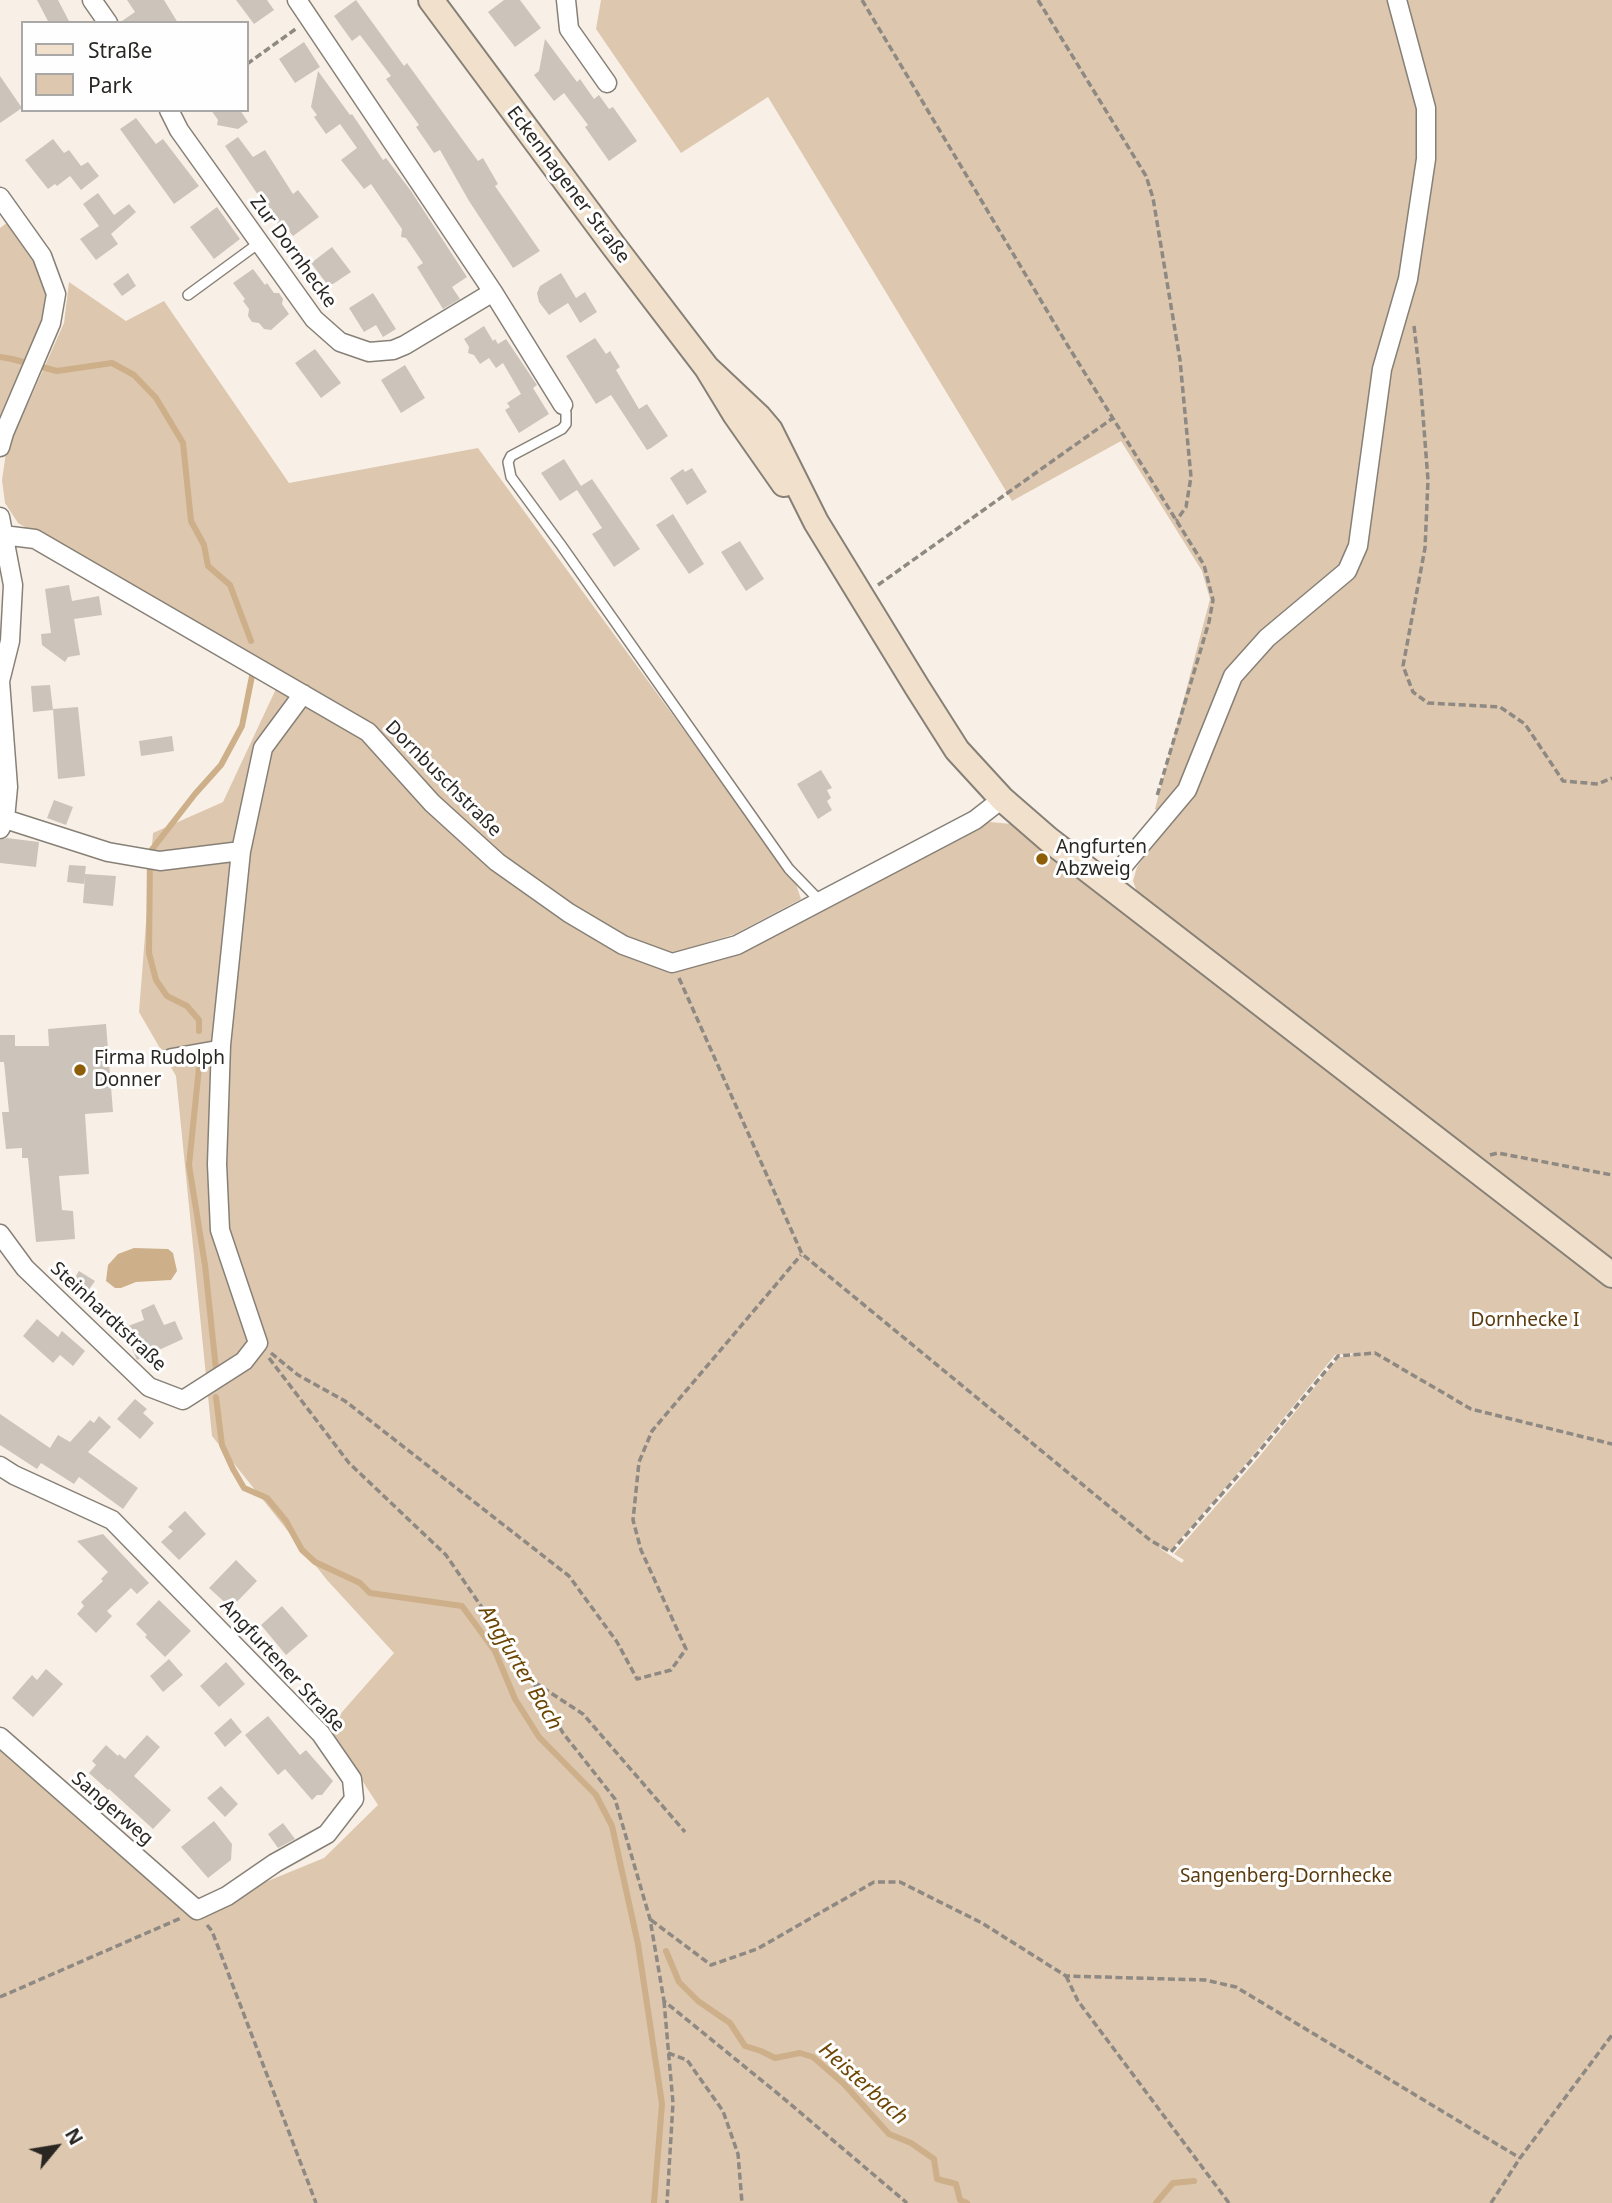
<!DOCTYPE html>
<html>
<head>
<meta charset="utf-8">
<style>
	body { margin:0 }
	#map { position:relative; width:1612px; height:2203px; overflow:hidden; background:#f8f0e6; font-family:"Noto Sans",sans-serif }
	canvas { display:block }
	.legend { position:absolute; left:21px; top:21px; width:228px; height:91px; box-sizing:border-box; background:#fefefe; border:2px solid #a9a8a6; margin:0; padding:9px 12px; list-style:none; font-size:21px; color:#2a2723 }
	.legend li { display:flex; align-items:center; gap:14px; height:35px }
	.legend b { width:35px; border:2px solid #a9a8a6 }
	.north { position:absolute; left:21px; top:2112px; width:70px; height:70px; -webkit-text-stroke:5px #fefefe; paint-order:stroke; rotate:60deg; font-size:19px; font-weight:700; line-height:28px; text-align:center; color:#2a2723 }
	.north::after { content:''; display:block; margin:auto; width:24px; height:32px; background:#2a2723; clip-path:polygon(50% 0,100% 100%,50% 72%,0 100%) }
</style>
</head>
<body>
<div id="map">
<canvas width="1612" height="2203"></canvas>
<ul class="legend">
<li><b style="height:9px;background:#f1e1cc"></b>Straße</li>
<li><b style="height:19px;background:#ddc7ae"></b>Park</li>
</ul>
<div class="north">N</div>
</div>
<script>
const context = document.querySelector('canvas').getContext('2d');
context.lineJoin = 'round';
function fillPath(path, color) {
  context.fillStyle = color;
  context.fill(path, 'evenodd');
}
function shape(rows) {
  const path = new Path2D();
  for (const r of rows) {
    path.moveTo(r[0], r[1]);
    for (let i = 2; i < r.length; i += 2) path.lineTo(r[i], r[i + 1]);
  }
  return path;
}
function trace(path, color, width, dash) {
  context.strokeStyle = color;
  context.lineWidth = width;
  context.lineCap = dash ? 'butt' : 'round';
  context.setLineDash(dash || []);
  context.stroke(path);
}
function drawText(font, color, halo, rows, align = 'center') {
  context.font = font + ' "Noto Sans",sans-serif';
  context.lineWidth = 6;
  context.setLineDash([]);
  context.textBaseline = 'middle';
  context.strokeStyle = halo;
  context.fillStyle = color;
  for (const [text, x, y, turn = 0] of rows) {
    context.save();
    context.translate(x, y);
    context.rotate((+turn || 0) * Math.PI / 180);
    context.textAlign = isNaN(turn) ? turn : align;
    if (halo) context.strokeText(text, 0, 0);
    context.fillText(text, 0, 0);
    context.restore();
  }
}
const green = shape([
	[601,0,1612,0,1612,1264,1208,951,1137,892,1133,881,1137,867,1169,820,1155,809,1210,599,1202,571,1121,441,1012,501,768,97,681,153,596,29],
	[8,222,40,261,47,288,47,305,42,325,24,362,0,431,0,228],
	[69,282,126,321,164,301,289,483,478,448,796,884,801,899,735,934,642,963,687,968,724,959,972,829,990,822,1011,824,1028,834,1060,860,1069,872,1277,1026,1612,1288,1612,2203,0,2203,0,1750,64,1802,187,1914,324,1858,378,1805,328,1728,394,1653,327,1580,212,1436,176,1076,139,1012,153,833,223,802,282,676,18,523,5,503,2,480,6,453,64,323],
	[1353,1353,1350,1357,1339,1357,1259,1457,1174,1554,1184,1560,1182,1563,1159,1548,1171,1550,1254,1454,1335,1355]
]);
const water = shape([
	[134,1248,168,1249,173,1253,177,1271,171,1280,136,1282,121,1288,115,1288,106,1281,108,1265,118,1254]
]);
const stream = shape([
	[0,357,12,359,57,371,112,363,134,375,156,398,183,443,191,521,204,545,208,566,230,585,251,641],
	[199,1031,199,1020,187,1006,167,996,156,980,149,953,150,852,195,794,221,765,242,726,252,676],
	[200,1058,189,1165,205,1265,216,1369],
	[216,1397,222,1445,233,1469,244,1488,267,1498,286,1521,302,1550,315,1562,360,1583,370,1593,462,1606,495,1651,515,1699,539,1737,596,1795,612,1826,638,1944,662,2104,654,2203],
	[666,1951,679,1982,698,2001,730,2023,745,2046,761,2051,775,2058,800,2053,813,2057,844,2084,889,2134,911,2143,934,2159,937,2179,956,2184,960,2200,967,2203],
	[1156,2203,1173,2183,1194,2181]
]);
const building = shape([
	[37,0,58,0,70,23,49,23],
	[127,0,164,0,178,23,119,23,135,12],
	[236,0,267,0,274,10,254,24],
	[356,0,404,66,407,63,478,161,483,158,498,184,495,186,540,251,513,268,469,201,440,150,434,153,416,127,419,125,386,79,391,76,360,35,352,41,334,16],
	[504,0,520,0,541,28,515,47,488,12],
	[545,39,577,82,580,79,594,99,599,95,609,109,613,107,637,141,609,161,585,127,588,125,564,93,554,101,534,75,539,71],
	[304,42,320,67,295,83,279,59],
	[318,71,350,115,352,114,383,160,386,158,411,191,467,277,452,287,460,299,443,309,417,267,423,263,406,238,401,237,402,229,371,184,364,189,341,160,357,148,340,124,326,134,314,117,317,115,311,107],
	[0,76,22,108,0,123],
	[211,110,240,110,248,122,238,129,217,125,218,120],
	[136,118,156,144,163,139,199,186,174,204,120,129],
	[238,137,253,157,265,150,293,194,298,190,319,217,293,236,288,230,281,229,225,146],
	[53,139,64,153,69,150,81,166,88,162,99,176,81,190,70,176,57,186,55,184,48,189,25,160],
	[98,193,114,215,129,204,136,212,111,234,118,244,96,260,80,239,99,226,83,204],
	[217,207,240,239,214,259,190,227],
	[332,247,351,272,333,284,327,284,311,263],
	[253,269,265,285,267,283,274,293,279,293,283,299,282,304,289,314,271,330,264,329,259,323,252,322,248,316,249,309,243,301,245,299,233,283],
	[128,273,136,286,122,296,113,284],
	[561,273,576,298,585,292,597,312,580,323,568,303,549,315,539,302,537,293,540,286],
	[373,293,396,329,383,337,376,325,364,332,349,308],
	[484,326,493,341,495,339,498,344,506,339,537,385,533,388,549,414,519,433,505,410,510,407,507,403,521,394,503,363,496,368,489,358,480,364,474,355,468,353,469,347,464,339],
	[595,338,606,354,610,351,620,367,616,370,639,409,647,404,668,436,651,448,647,450,611,395,596,404,566,356],
	[315,349,341,383,321,398,295,363],
	[405,365,425,398,401,413,381,380],
	[564,459,581,486,592,479,640,549,614,567,592,534,602,528,577,490,560,501,541,473],
	[692,468,707,492,687,505,670,478,683,469,685,472],
	[673,514,704,564,689,574,656,525],
	[740,541,764,579,746,591,721,552],
	[69,585,72,601,99,596,102,615,74,619,80,655,68,657,65,662,42,645,41,634,51,633,45,589],
	[50,685,53,710,33,712,31,686],
	[78,707,85,776,58,779,53,709],
	[172,736,174,751,141,756,139,741],
	[821,770,832,788,827,790,831,798,827,801,832,810,818,819,797,784],
	[54,800,73,807,66,825,47,818],
	[7,838,39,842,36,867,0,863,0,840],
	[69,865,86,866,85,874,116,876,113,906,83,903,85,876,84,884,67,882],
	[106,1024,113,1112,85,1114,89,1174,59,1176,62,1210,73,1211,75,1239,36,1242,28,1158,22,1158,22,1148,6,1149,2,1112,9,1112,4,1062,0,1062,0,1035,15,1035,15,1046,49,1046,48,1029],
	[79,1271,95,1281,85,1295,70,1285],
	[154,1304,164,1325,175,1321,183,1339,137,1360,130,1345,135,1344,128,1326,144,1320,141,1310],
	[37,1319,58,1337,62,1331,85,1351,73,1366,60,1355,53,1363,23,1336],
	[135,1399,147,1409,143,1413,154,1423,140,1439,117,1419],
	[0,1414,50,1448,58,1435,70,1442,90,1420,94,1423,99,1416,111,1427,88,1452,138,1488,123,1509,79,1477,74,1484,41,1463,37,1469,0,1445],
	[185,1511,206,1534,179,1560,161,1542,173,1531,168,1527],
	[103,1534,149,1583,137,1594,131,1588,107,1611,112,1616,96,1633,77,1614,84,1606,81,1602,103,1581,101,1579,108,1572,77,1541],
	[236,1560,257,1581,231,1608,209,1588],
	[159,1600,191,1631,165,1657,145,1637,147,1635,136,1624],
	[282,1606,308,1636,286,1655,261,1625],
	[169,1659,183,1675,163,1692,150,1676],
	[226,1662,245,1684,219,1707,200,1686],
	[46,1669,63,1684,33,1717,12,1698,32,1675,37,1680],
	[268,1716,300,1755,306,1750,333,1781,322,1795,317,1795,312,1800,285,1769,278,1775,245,1735],
	[231,1718,242,1732,225,1747,214,1733],
	[147,1735,160,1747,134,1776,171,1810,153,1829,109,1789,108,1790,89,1773,96,1765,92,1761,106,1745,118,1756,119,1754,125,1759],
	[221,1786,238,1804,225,1817,207,1798],
	[214,1821,232,1844,231,1860,208,1878,181,1847],
	[283,1823,295,1839,278,1848,268,1834]
]);
const path = shape([
	[862,0,1068,346,1204,565,1213,600,1209,622,1157,796],
	[1038,0,1146,176,1153,198,1180,360,1191,477,1186,507,1176,521],
	[247,64,297,28],
	[1414,326,1420,377,1428,480,1425,548,1403,666,1413,692,1428,703,1500,707,1525,724,1563,781,1598,784,1612,778],
	[878,585,1113,418],
	[679,978,802,1254,1150,1540,1171,1552,1256,1455,1338,1356,1375,1353,1471,1409,1612,1444],
	[1490,1155,1498,1153,1612,1175],
	[271,1353,298,1375,345,1401,569,1576,617,1642,637,1679,671,1670,686,1649,641,1550,633,1520,639,1462,652,1431,801,1255],
	[269,1358,349,1463,446,1555,533,1682,563,1733,615,1799,650,1919,664,2001,782,2097,907,2203],
	[534,1682,583,1714,685,1832],
	[651,1920,711,1965,757,1949,874,1882,900,1882,982,1923,1066,1976,1205,1980,1236,1987,1520,2158],
	[207,1925,212,1931,316,2203],
	[1066,1976,1078,2001,1229,2203],
	[0,1997,181,1918],
	[664,2001,673,2103,667,2203],
	[668,2053,687,2060,723,2111,738,2154,742,2203],
	[1491,2203,1520,2158,1612,2035]
]);
const lane = shape([
	[188,295,259,243],
	[563,405,566,413,566,424,562,429,511,456,508,462,511,477,561,545,789,869,819,900],
	[170,1054,221,1045]
]);
const street = shape([
	[92,0,108,23],
	[297,0,493,292,563,405],
	[566,0,569,29,607,83],
	[169,110,179,130,314,319,340,342,369,352,393,350,405,345,493,292],
	[0,197,42,256,56,294,51,323,4,433,0,447],
	[0,517,13,585,10,641,0,681,8,787,5,819,0,829],
	[3,535,35,539,368,732,432,803,497,862,569,913,623,945,672,963,737,945,975,820,1002,799],
	[5,819,108,852,160,861,241,851],
	[1107,885,1187,790,1233,676,1267,638,1347,571,1358,546,1382,369,1408,279,1426,159,1426,108,1397,0],
	[0,1234,25,1268,149,1387,183,1400,244,1361,258,1343,220,1230,217,1164,221,1045,241,851,263,748,303,694],
	[0,1466,14,1475,112,1520,321,1734,352,1779,354,1799,327,1834,275,1863,227,1896,197,1910,0,1737]
]);
const secondary = shape([
	[431,0,613,245,707,368,735,414,784,484],
	[707,368,759,417,770,430,816,522,917,687,957,750,1002,799,1048,839,1612,1275]
]);
const markers = [
	[1042,859,7,"#8e5d08"],
	[80,1070,7,"#8e5d08"]
];
const streetNames = [
	["Eckenhagener Straße",568,185,53],
	["Zur Dornhecke",293,252,54],
	["Dornbuschstraße",443,779,45],
	["Steinhardtstraße",108,1317,43],
	["Angfurtener Straße",282,1666,47],
	["Sangerweg",112,1809,41]
];
const poiNames = [
	["Angfurten",1056,848],
	["Abzweig",1056,870],
	["Firma Rudolph",94,1059],
	["Donner",94,1081]
];
const parkNames = [
	["Dornhecke I",1525,1321],
	["Sangenberg-Dornhecke",1286,1877]
];
const waterNames = [
	["Angfurter Bach",520,1668,59],
	["Heisterbach",863,2084,42]
];
fillPath(green, '#ddc7ae');
fillPath(water, '#cdaf8a');
trace(stream, '#cdaf8a', 6);
fillPath(building, '#ccc4bb');
trace(lane, '#878077', 12);
trace(street, '#878077', 21);
trace(secondary, '#878077', 28);
trace(path, '#8e8982', 3.5, [7, 3.5]);
trace(lane, '#fff', 9);
trace(street, '#fff', 18);
trace(secondary, '#f1e1cc', 24);
for (const [x, y, r, color] of markers) {
  const dot = new Path2D();
  dot.arc(x, y, r, 0, 2 * Math.PI);
  context.fillStyle = color;
  context.fill(dot);
  trace(dot, '#fefefe', 2.5);
}
drawText('19px', '#2a2723', '#fefefe', streetNames);
drawText('19px', '#2a2723', '#fefefe', poiNames, 'left');
drawText('19px', '#5a3b0e', '#fefefe', parkNames);
drawText('italic 21px', '#6c4502', '#fefefe', waterNames);
</script>
</body>
</html>
